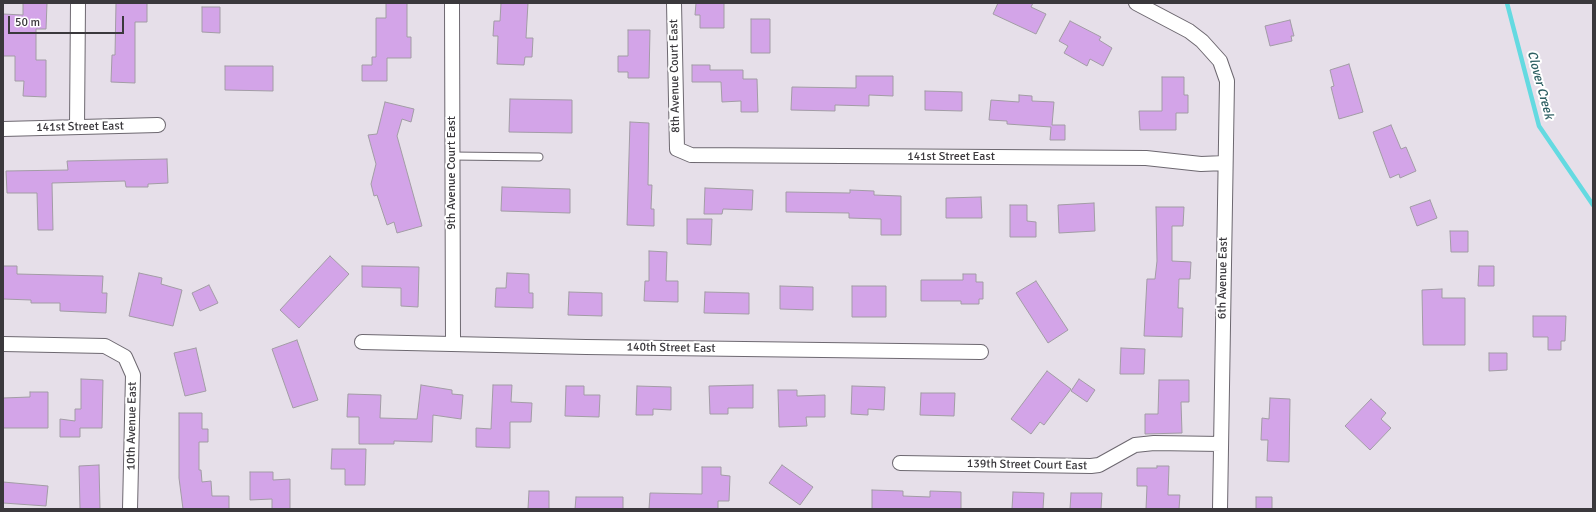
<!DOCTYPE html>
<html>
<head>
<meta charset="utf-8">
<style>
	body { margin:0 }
	#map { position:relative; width:1596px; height:512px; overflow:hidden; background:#e6dfe9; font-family:Signika,sans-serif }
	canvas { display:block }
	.frame { position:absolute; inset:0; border:4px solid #3a383c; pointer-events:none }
	.scale { position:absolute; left:8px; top:16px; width:116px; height:18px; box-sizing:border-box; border:2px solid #3a383c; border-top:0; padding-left:5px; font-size:12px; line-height:14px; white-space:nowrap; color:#3a383c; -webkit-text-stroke:3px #fff; paint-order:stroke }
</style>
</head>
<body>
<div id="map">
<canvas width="1596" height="512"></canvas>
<div class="frame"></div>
<div class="scale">50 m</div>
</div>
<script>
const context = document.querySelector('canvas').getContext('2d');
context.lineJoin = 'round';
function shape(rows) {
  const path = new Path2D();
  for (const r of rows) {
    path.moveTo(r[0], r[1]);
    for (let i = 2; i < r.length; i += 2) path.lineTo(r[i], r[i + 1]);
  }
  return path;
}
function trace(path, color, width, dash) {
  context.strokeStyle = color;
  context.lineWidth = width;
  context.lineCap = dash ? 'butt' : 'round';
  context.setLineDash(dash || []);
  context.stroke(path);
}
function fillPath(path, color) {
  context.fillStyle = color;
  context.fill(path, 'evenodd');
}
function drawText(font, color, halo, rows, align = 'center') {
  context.font = font + ' Signika,sans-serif';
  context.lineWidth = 4;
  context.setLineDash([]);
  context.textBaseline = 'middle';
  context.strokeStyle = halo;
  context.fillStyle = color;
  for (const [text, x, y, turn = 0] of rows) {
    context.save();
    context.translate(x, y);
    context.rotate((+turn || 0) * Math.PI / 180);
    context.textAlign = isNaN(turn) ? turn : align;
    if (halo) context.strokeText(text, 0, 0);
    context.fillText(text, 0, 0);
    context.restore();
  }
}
const stream = shape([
	[1507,3,1539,126,1593,205]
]);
const building = shape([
	[23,3,47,3,46,29,36,29,36,60,46,60,46,97,23,96,24,81,15,81,15,56,3,56,3,14,23,15,23,3],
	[116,3,147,3,147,22,135,22,135,83,111,82,112,55,115,55,116,3],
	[386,3,407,3,407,37,411,37,411,58,387,58,387,81,362,81,362,65,372,65,372,57,376,57,376,18,386,18,386,3],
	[501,3,528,3,526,38,533,38,532,57,525,57,524,65,497,64,498,36,493,36,494,21,500,21,501,3],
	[696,3,724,3,724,28,700,28,700,15,695,15,696,3],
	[998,3,1033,3,1031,7,1046,14,1036,34,993,14,998,3],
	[202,7,220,7,220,33,202,32,202,7],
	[751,19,770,19,770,53,751,53,751,19],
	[1290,20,1294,36,1291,36,1292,41,1270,46,1265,26,1290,20],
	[1070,21,1101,37,1099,40,1112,48,1103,66,1090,59,1087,66,1064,53,1068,46,1059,41,1070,21],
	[628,30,650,30,649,78,628,78,628,72,618,72,618,56,628,56,628,30],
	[1349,64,1363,112,1339,119,1331,87,1334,86,1330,70,1349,64],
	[692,65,710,65,710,70,743,70,743,79,757,79,758,112,741,112,741,101,722,102,721,82,692,82,692,65],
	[225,66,273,66,273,91,225,90,225,66],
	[856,76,893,76,893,96,869,95,869,106,835,105,835,111,791,110,792,87,856,88,856,76],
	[1162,77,1184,77,1184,95,1188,95,1188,113,1176,113,1176,130,1140,130,1139,111,1162,111,1162,77],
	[925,91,962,92,962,111,925,110,925,91],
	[1019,95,1032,96,1032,101,1054,102,1052,125,1065,125,1065,140,1050,140,1051,127,1007,124,1007,121,989,120,991,100,1019,102,1019,95],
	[510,99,572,100,572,133,509,132,510,99],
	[385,102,414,109,411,122,402,119,397,136,422,226,397,233,394,222,387,225,377,195,374,196,371,184,376,164,368,135,377,134,385,102],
	[630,122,649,123,648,185,652,185,651,209,654,209,654,226,627,225,630,122],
	[1391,125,1401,149,1406,147,1416,171,1400,178,1399,174,1390,178,1373,132,1391,125],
	[167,159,168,183,148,184,148,187,126,187,125,181,52,183,53,230,38,230,37,193,7,193,6,171,68,170,67,161,167,159],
	[502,187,570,189,570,213,501,211,502,187],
	[705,188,753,190,752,210,723,209,722,214,704,214,705,188],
	[850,190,874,191,874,195,901,196,901,235,881,235,881,219,849,218,849,213,786,212,786,192,850,193,850,190],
	[981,197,982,218,946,218,946,198,981,197],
	[1430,200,1437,218,1417,226,1410,207,1430,200],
	[1094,203,1095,231,1059,233,1058,205,1094,203],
	[1010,205,1027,205,1027,221,1036,222,1036,237,1010,237,1010,205],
	[1156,207,1184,207,1183,226,1172,226,1172,261,1191,262,1190,279,1179,279,1178,308,1183,308,1182,337,1144,336,1147,279,1155,279,1157,261,1156,207],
	[687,219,712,219,711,245,687,244,687,219],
	[1450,231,1468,231,1468,252,1451,252,1450,231],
	[649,251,667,252,666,281,678,281,678,302,644,301,645,281,649,281,649,251],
	[330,256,349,274,299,328,280,310,330,256],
	[3,266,17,266,17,274,103,276,102,293,107,293,106,313,60,311,60,303,31,303,31,300,3,299,3,266],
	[362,266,419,267,418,307,401,306,401,288,362,287,362,266],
	[1479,266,1494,266,1494,286,1478,286,1479,266],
	[139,273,162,278,161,284,182,290,173,326,129,316,139,273],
	[507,273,529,274,529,293,533,293,533,308,495,307,496,288,506,288,507,273],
	[963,274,976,274,976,282,983,282,983,299,979,299,979,304,961,304,961,301,921,301,921,280,963,280,963,274],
	[1036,281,1068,330,1048,343,1016,293,1036,281],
	[209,285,218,303,200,311,192,293,209,285],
	[780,286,813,287,813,310,780,309,780,286],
	[852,286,886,286,886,317,852,317,852,286],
	[1442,289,1442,298,1465,298,1465,345,1423,345,1422,290,1442,289],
	[569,292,602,293,602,316,568,315,569,292],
	[705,292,749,293,749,314,704,313,705,292],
	[1533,316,1566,316,1565,341,1561,341,1561,350,1548,350,1548,337,1533,337,1533,316],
	[297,340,318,400,293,408,272,349,297,340],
	[196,348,206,391,185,396,174,353,196,348],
	[1121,348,1145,349,1144,374,1120,374,1121,348],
	[1489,353,1507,353,1507,370,1489,371,1489,353],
	[1047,371,1071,389,1044,425,1040,422,1031,434,1011,419,1047,371],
	[81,379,103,380,102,428,80,428,80,437,60,437,60,419,75,421,75,409,81,409,81,379],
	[1079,379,1095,390,1087,402,1071,391,1079,379],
	[1159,380,1189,380,1189,402,1181,402,1182,433,1145,434,1145,414,1158,414,1159,380],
	[421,385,452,390,452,394,463,395,461,419,433,415,432,442,394,441,394,444,359,444,359,417,347,417,348,394,381,395,380,418,417,419,421,385],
	[493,385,512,385,511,402,532,403,531,422,510,422,510,448,476,447,476,428,491,429,493,385],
	[753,385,753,408,728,408,728,414,710,414,709,386,753,385],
	[566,386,584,386,584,395,600,395,599,417,565,416,566,386],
	[637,386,671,387,671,410,653,409,653,415,636,415,637,386],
	[852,386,885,387,884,410,868,409,868,415,851,414,852,386],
	[778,390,797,390,797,396,825,395,825,417,806,417,807,426,779,427,778,390],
	[30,392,48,392,48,428,3,428,3,398,30,397,30,392],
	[921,393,955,393,954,416,920,415,921,393],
	[1270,398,1290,399,1289,462,1267,461,1268,440,1261,440,1262,418,1269,419,1270,398],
	[1371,399,1386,413,1381,419,1391,428,1370,450,1345,426,1371,399],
	[179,413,202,413,202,429,208,429,208,442,199,442,199,470,201,470,202,482,211,481,212,496,229,496,229,509,183,509,179,478,179,413],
	[332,449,366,449,365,485,345,485,345,469,331,469,332,449],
	[99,465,100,509,80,509,79,466,99,465],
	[782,465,813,487,800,505,769,483,782,465],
	[1157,466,1169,466,1168,495,1180,495,1179,509,1146,509,1147,486,1137,486,1137,468,1157,468,1157,466],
	[702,467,721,467,721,475,730,476,729,501,718,501,718,509,649,509,650,493,702,494,702,467],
	[250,472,273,472,273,480,290,479,290,509,272,509,272,499,250,500,250,472],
	[3,482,48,486,46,506,3,503,3,482],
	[872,490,903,491,903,496,930,497,930,491,961,492,961,509,872,509,872,490],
	[529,491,549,491,549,509,528,509,529,491],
	[1013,492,1044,493,1043,509,1012,509,1013,492],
	[1071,493,1102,493,1101,509,1070,509,1071,493],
	[576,497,623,497,623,509,575,509,576,497],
	[1256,497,1272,497,1272,509,1256,509,1256,497]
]);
const service = shape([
	[452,156,539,157]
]);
const minor = shape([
	[452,3,453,343],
	[674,3,677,149,691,155,1146,158,1201,164,1225,163],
	[1136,3,1189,31,1202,41,1220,61,1227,81,1220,509],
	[77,127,78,3],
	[3,129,158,125],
	[362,342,586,347,981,352],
	[3,344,105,346,125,357,133,375,130,509],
	[900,463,1091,466,1099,465,1135,445,1154,443,1221,444]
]);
const streetNames = [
	["8th Avenue Court East",675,76,-91],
	["141st Street East",80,127,-1],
	["141st Street East",951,157],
	["9th Avenue Court East",452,173,-90],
	["6th Avenue East",1223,278,-89],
	["140th Street East",671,348,1],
	["10th Avenue East",132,426,-89],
	["139th Street Court East",1027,465,1]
];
const waterNames = [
	["Clover Creek",1540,85,75]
];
trace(stream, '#64dae1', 4.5);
fillPath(building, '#d3a4e8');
trace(building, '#a29ca5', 1);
trace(service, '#6d6870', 9);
trace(minor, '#6d6870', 16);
trace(service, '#fff', 7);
trace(minor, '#fff', 14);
drawText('12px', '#3a383c', '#fff', streetNames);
drawText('italic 13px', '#2e6063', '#fff', waterNames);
</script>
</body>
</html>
